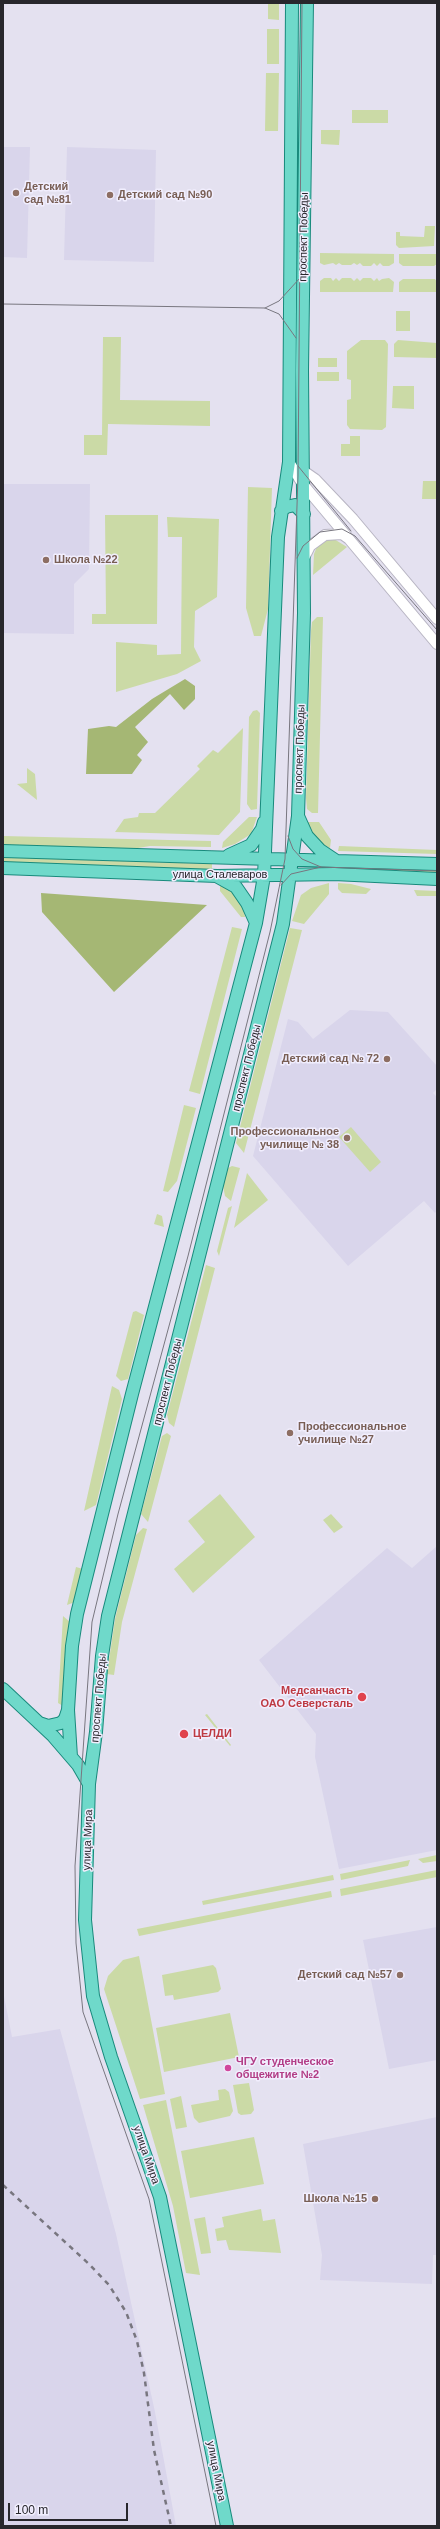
<!DOCTYPE html>
<html>
<head>
<meta charset="utf-8">
<style>
	body { margin:0 }
	#map { position:relative; width:440px; height:2529px; overflow:hidden; background:#e4e1f0; font-family:Helvetica,sans-serif }
	canvas { display:block }
	.frame { position:absolute; inset:0; border:4px solid #28272c; pointer-events:none }
	.scale { position:absolute; left:8px; top:2503px; width:120px; height:18px; box-sizing:border-box; border:2px solid #28272c; border-top:0; padding-left:5px; font-size:12px; line-height:14px; white-space:nowrap; color:#28272c; -webkit-text-stroke:3px #f1eefe; paint-order:stroke }
</style>
</head>
<body>
<div id="map">
<canvas width="440" height="2529"></canvas>
<div class="frame"></div>
<div class="scale">100 m</div>
</div>
<script>
const context = document.querySelector('canvas').getContext('2d');
context.lineJoin = 'round';
function fillPath(path, color) {
  context.fillStyle = color;
  context.fill(path, 'evenodd');
}
function shape(rows) {
  const path = new Path2D();
  for (const r of rows) {
    path.moveTo(r[0], r[1]);
    for (let i = 2; i < r.length; i += 2) path.lineTo(r[i], r[i + 1]);
  }
  return path;
}
function trace(path, color, width, dash) {
  context.strokeStyle = color;
  context.lineWidth = width;
  context.lineCap = dash ? 'butt' : 'round';
  context.setLineDash(dash || []);
  context.stroke(path);
}
function drawText(font, color, halo, rows, align = 'center') {
  context.font = font + ' Helvetica,sans-serif';
  context.lineWidth = 3;
  context.setLineDash([]);
  context.textBaseline = 'middle';
  context.strokeStyle = halo;
  context.fillStyle = color;
  for (const [text, x, y, turn = 0] of rows) {
    context.save();
    context.translate(x, y);
    context.rotate((+turn || 0) * Math.PI / 180);
    context.textAlign = isNaN(turn) ? turn : align;
    if (halo) context.strokeText(text, 0, 0);
    context.fillText(text, 0, 0);
    context.restore();
  }
}
const built = shape([
	[3,147,30,147,27,258,3,257],
	[67,147,156,150,154,262,64,260],
	[3,484,90,484,89,569,74,584,74,634,3,633],
	[350,1010,388,1012,437,1066,437,1089,433,1093,437,1097,437,1211,435,1213,424,1201,348,1266,253,1156,288,1019,298,1022,313,1039],
	[437,1546,437,1850,339,1869,315,1757,316,1734,259,1660,387,1548,412,1568],
	[437,1927,437,2060,389,2069,363,1940],
	[3,1991,12,2037,60,2029,116,2234,155,2412,176,2526,3,2526],
	[437,2117,437,2255,433,2255,432,2284,320,2280,322,2255,303,2144]
]);
const green = shape([
	[268,3,279,3,279,20,268,19],
	[267,29,279,29,279,64,267,64],
	[266,73,279,73,278,131,265,131],
	[352,110,388,110,388,123,352,123],
	[321,130,340,130,339,145,321,144],
	[425,226,435,226,434,246,399,248,396,245,396,232,400,232,400,236,424,237],
	[320,253,394,254,394,263,389,266,383,266,380,263,377,266,374,263,371,266,363,266,360,263,357,265,354,263,351,265,342,265,339,263,336,265,333,263,324,265,320,263],
	[399,254,437,254,437,264,434,266,403,266,399,263],
	[324,278,331,278,333,281,336,278,339,281,342,278,351,278,354,281,357,278,360,281,363,278,371,278,374,281,377,278,379,281,382,279,389,278,394,282,393,292,320,292,320,281],
	[403,279,435,279,437,282,437,292,399,292,399,282],
	[396,311,410,311,410,331,396,331],
	[103,337,121,337,120,400,210,401,210,426,108,424,107,455,84,455,84,435,102,435],
	[361,340,385,340,388,344,386,427,382,430,350,429,347,425,347,400,351,399,351,380,347,379,347,351],
	[398,340,437,343,437,358,394,357,394,344],
	[318,358,337,358,337,367,318,367],
	[317,372,339,372,339,381,317,381],
	[393,386,414,386,414,409,392,408],
	[350,436,360,436,360,456,341,456,341,444,350,444],
	[423,481,437,481,437,499,422,499],
	[248,487,272,488,268,609,261,636,254,636,246,608],
	[105,515,158,515,157,624,92,624,92,614,106,614],
	[167,517,219,519,217,597,195,611,194,647,201,661,177,674,116,692,116,642,157,645,157,655,181,654,182,537,168,537],
	[326,539,334,539,347,547,313,575,314,554,318,544],
	[317,617,323,617,318,813,312,813,307,809,306,798,311,631,312,622],
	[257,710,260,713,257,809,251,810,247,804,249,717,253,711],
	[243,728,240,812,219,835,115,832,124,819,138,817,139,813,155,813,200,769,197,766,213,750,218,753],
	[27,768,35,774,37,800,17,784,27,783],
	[249,817,257,817,251,834,235,844,222,848,223,842],
	[306,822,319,822,331,840,330,848,316,841],
	[3,836,211,841,211,847,150,846,132,849,3,845],
	[339,846,437,850,437,854,338,851],
	[3,857,212,864,212,871,3,864],
	[338,865,437,869,437,874,337,870],
	[329,883,329,894,304,924,292,921,301,895,311,888],
	[338,883,351,884,371,889,366,894,342,893,338,889],
	[220,886,230,889,236,895,244,910,245,917,241,917,220,891],
	[414,890,437,891,437,896,417,896],
	[232,927,242,929,200,1094,189,1091],
	[290,928,302,930,244,1153,236,1143],
	[184,1105,196,1108,177,1181,168,1192,163,1191],
	[351,1127,381,1162,370,1172,339,1137],
	[232,1166,240,1168,231,1201,225,1196,223,1186,228,1168],
	[247,1173,268,1200,234,1228],
	[232,1206,219,1256,217,1251,228,1208],
	[157,1214,162,1216,164,1227,154,1224],
	[206,1265,215,1268,174,1427,169,1423,167,1415],
	[136,1311,144,1315,128,1379,121,1381,116,1376,133,1312],
	[112,1386,119,1390,122,1399,96,1505,84,1511],
	[167,1433,171,1436,148,1522,141,1514,162,1436],
	[220,1494,255,1537,193,1593,174,1569,205,1542,188,1521],
	[331,1514,343,1527,334,1533,323,1520],
	[143,1528,147,1529,122,1622,114,1675,107,1674,115,1619,136,1535],
	[76,1567,83,1569,75,1602,67,1605],
	[63,1616,70,1622,63,1706,58,1703],
	[207,1714,231,1745,230,1746,205,1715],
	[437,1855,437,1861,423,1863,418,1859],
	[410,1860,408,1866,341,1880,340,1874],
	[437,1870,437,1877,341,1896,340,1889],
	[333,1875,334,1880,203,1905,202,1901],
	[331,1891,332,1897,139,1936,137,1929],
	[139,1956,165,2094,140,2099,104,1989,108,1976,123,1960],
	[213,1965,216,1968,221,1989,218,1992,174,2000,173,1995,165,1996,162,1975],
	[230,2013,239,2057,164,2072,156,2028],
	[249,2083,254,2110,251,2114,241,2115,238,2113,233,2085],
	[225,2089,229,2092,233,2111,230,2116,199,2123,194,2118,191,2105,219,2100,218,2090],
	[181,2096,187,2127,176,2129,170,2099],
	[166,2100,200,2275,186,2273,173,2206,143,2105],
	[254,2137,264,2184,190,2198,181,2151],
	[261,2209,263,2221,275,2219,281,2253,229,2250,226,2240,217,2241,215,2229,224,2227,222,2217],
	[205,2217,211,2253,201,2254,194,2219]
]);
const forest = shape([
	[185,679,195,686,195,699,184,710,170,694,135,727,148,742,137,755,142,760,132,774,86,774,88,729,109,726,116,727,152,699],
	[41,893,207,905,114,992,42,912]
]);
const minor = shape([
	[289,462,302,483,437,644],
	[302,470,315,479,353,519,437,619],
	[304,558,310,546,325,535,342,534,349,539]
]);
const major = shape([
	[281,511,286,507,295,505,304,514],
	[298,816,307,836,320,850,335,860],
	[3,851,437,864],
	[229,855,251,845,262,829,264,822],
	[3,868,217,876,334,874,437,879],
	[218,877,236,887,247,903,256,923],
	[3,1689,53,1736,78,1765,89,1784],
	[39,1723,48,1726,61,1723,65,1719,68,1710],
	[71,1757,68,1710,72,1646,77,1614,132,1394,256,923,264,876,278,537,289,462,292,3],
	[227,2526,160,2197,111,2057,93,1996,85,1920,89,1784,96,1732,102,1656,108,1616,283,924,298,816,304,613,302,370,307,3]
]);
const tram = shape([
	[3,304,265,308,279,314,296,338],
	[265,308,279,301,300,278],
	[298,466,351,531],
	[297,558,303,546,320,532,342,529,355,536,437,630],
	[288,836,293,849,302,859,321,867],
	[281,885,291,874,321,867,437,871],
	[216,2526,149,2199,83,2012,76,1943,75,1866,92,1622,118,1514,188,1256,270,932,285,859,298,476,302,3]
]);
const rail = shape([
	[3,2185,89,2264,109,2285,126,2312,137,2341,144,2373,154,2450,171,2526]
]);
const markers = [
	[16,193,4,"#8d6e63"],
	[110,195,4,"#8d6e63"],
	[46,560,4,"#8d6e63"],
	[387,1059,4,"#8d6e63"],
	[347,1138,4,"#8d6e63"],
	[290,1433,4,"#8d6e63"],
	[362,1697,5,"#e0444e"],
	[184,1734,5,"#e0444e"],
	[400,1975,4,"#8d6e63"],
	[228,2068,4,"#d1479c"],
	[375,2199,4,"#8d6e63"]
];
const educationNames = [
	["Детский",24,187],
	["сад №81",24,200],
	["Детский сад №90",118,195],
	["Школа №22",54,560],
	["Детский сад № 72",379,1059,"right"],
	["Профессиональное",339,1132,"right"],
	["училище № 38",339,1145,"right"],
	["Профессиональное",298,1427],
	["училище №27",298,1440],
	["Детский сад №57",392,1975,"right"],
	["Школа №15",367,2199,"right"]
];
const streetNames = [
	["проспект Победы",304,237,-89],
	["проспект Победы",300,749,-88],
	["улица Сталеваров",220,875],
	["проспект Победы",247,1068,-76],
	["проспект Победы",168,1382,-76],
	["проспект Победы",99,1698,-85],
	["улица Мира",88,1840,-88],
	["улица Мира",146,2155,71],
	["улица Мира",216,2471,79]
];
const healthNames = [
	["Медсанчасть",353,1691],
	["ОАО Северсталь",353,1704],
	["ЦЕЛДИ",193,1734,"left"]
];
const hotelNames = [
	["ЧГУ студенческое",236,2062],
	["общежитие №2",236,2075]
];
fillPath(built, '#d9d5eb');
fillPath(green, '#cbdaa6');
fillPath(forest, '#a5b774');
trace(minor, '#b8b5c3', 12);
trace(major, '#188a7c', 14);
trace(minor, '#fff', 10);
trace(major, '#6fd9ca', 12);
trace(tram, '#78767f', 1);
trace(rail, '#78767f', 2.5, [5, 5]);
for (const [x, y, r, color] of markers) {
  const dot = new Path2D();
  dot.arc(x, y, r, 0, 2 * Math.PI);
  context.fillStyle = color;
  context.fill(dot);
  trace(dot, '#f1eefe', 1.5);
}
drawText('bold 11px', '#785e54', '#f1eefe', educationNames, 'left');
drawText('11px', '#28272c', '#f1eefe', streetNames);
drawText('bold 11px', '#be3a42', '#f1eefe', healthNames, 'right');
drawText('bold 11px', '#b23c85', '#f1eefe', hotelNames, 'left');
</script>
</body>
</html>
